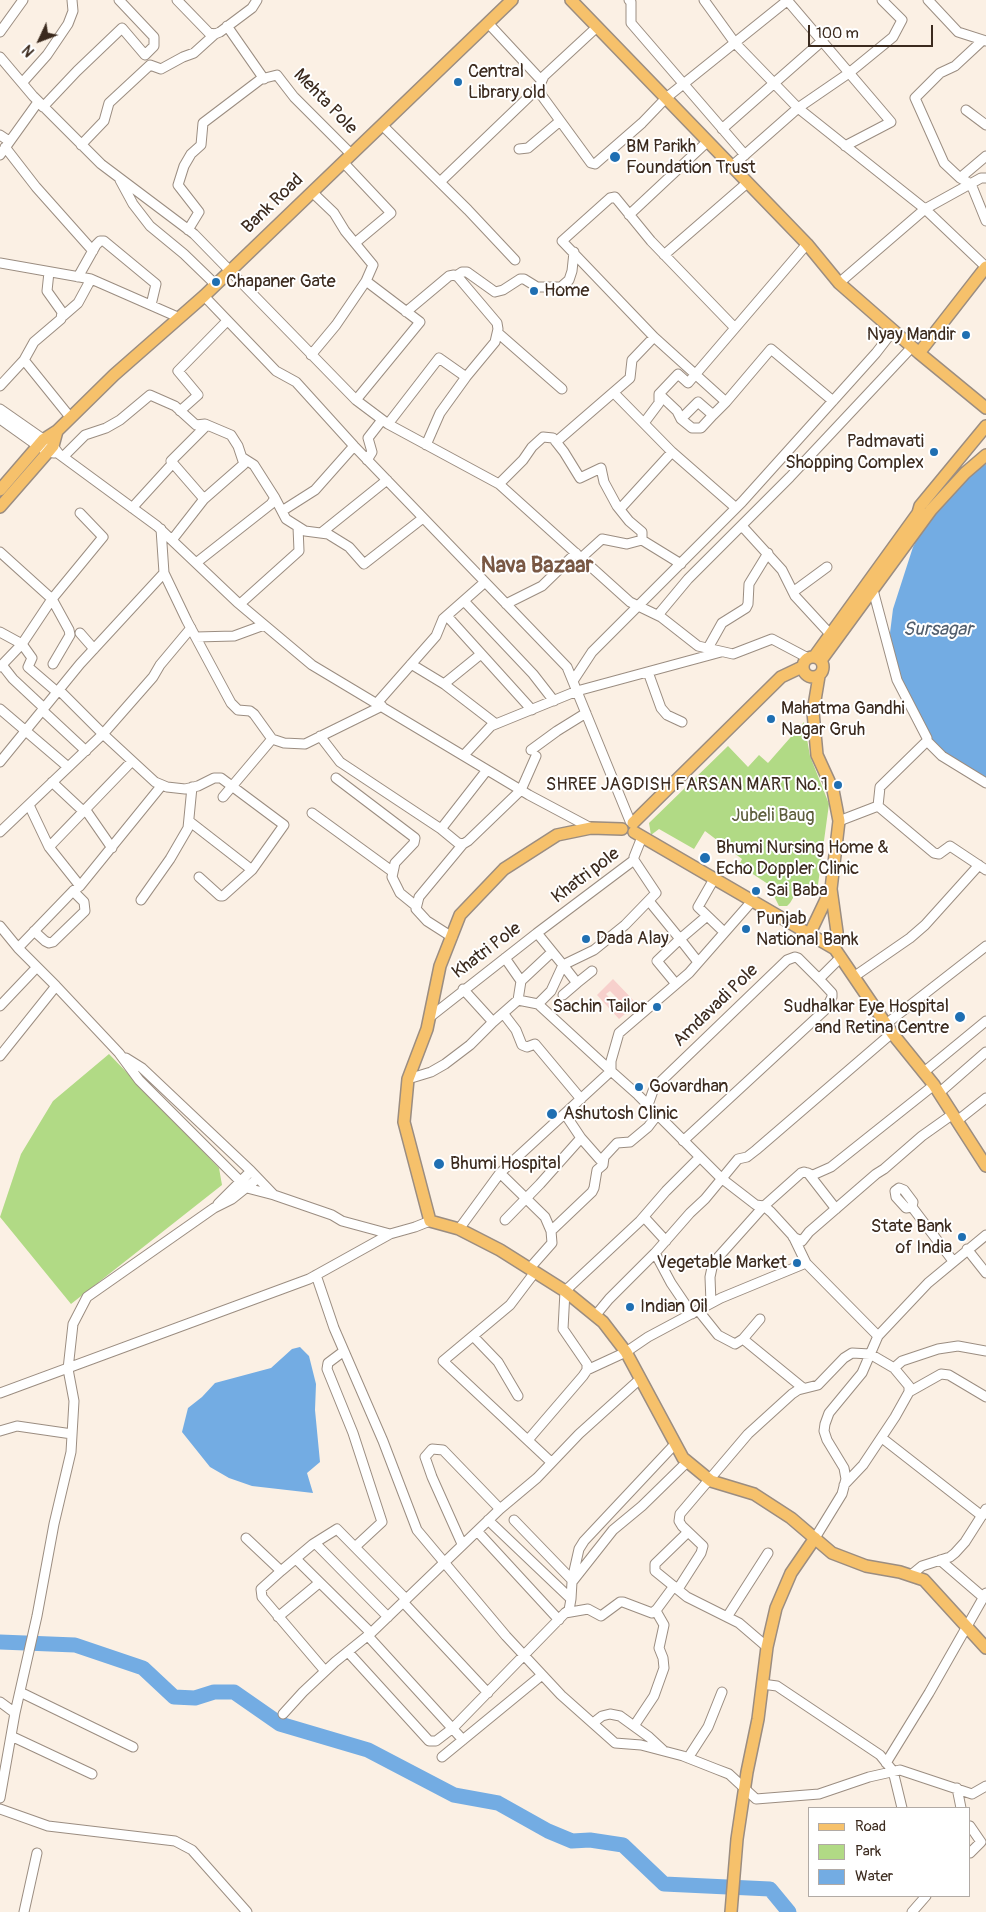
<!DOCTYPE html>
<html>
<head>
<meta charset="utf-8">
<style>
	body { margin:0 }
	#map { position:relative; width:986px; height:1912px; overflow:hidden; background:#fbf0e4; font-family:Pangolin,sans-serif }
	canvas { display:block }
	.legend { position:absolute; left:808px; top:1807px; width:162px; height:90px; box-sizing:border-box; background:#fff; border:1px solid #b1aaa5; margin:0; padding:6px 9px; list-style:none; font-size:15px; color:#3b2a1e }
	.legend li { display:flex; align-items:center; gap:10px; height:25px }
	.legend b { width:25px; border:1px solid #b1aaa5 }
	.north { position:absolute; left:15px; top:15px; width:50px; height:50px; -webkit-text-stroke:4px #fff; paint-order:stroke; rotate:227deg; font-size:14px; font-weight:700; line-height:20px; text-align:center; color:#3b2a1e }
	.north::after { content:''; display:block; margin:auto; width:18px; height:22px; background:#3b2a1e; clip-path:polygon(50% 0,100% 100%,50% 72%,0 100%) }
	.scale { position:absolute; left:808px; top:25px; width:125px; height:22px; box-sizing:border-box; border:2px solid #3b2a1e; border-top:0; padding-left:6px; font-size:15px; line-height:18px; white-space:nowrap; color:#3b2a1e; -webkit-text-stroke:4px #fff; paint-order:stroke }
</style>
</head>
<body>
<div id="map">
<canvas width="986" height="1912"></canvas>
<ul class="legend">
<li><b style="height:6px;background:#f6c16b"></b>Road</li>
<li><b style="height:14px;background:#b1da85"></b>Park</li>
<li><b style="height:14px;background:#73ace3"></b>Water</li>
</ul>
<div class="north">N</div>
<div class="scale">100 m</div>
</div>
<script>
const context = document.querySelector('canvas').getContext('2d');
context.lineJoin = 'round';
function fillPath(path, color) {
  context.fillStyle = color;
  context.fill(path, 'evenodd');
}
function shape(rows) {
  const path = new Path2D();
  for (const r of rows) {
    if (r.length === 3) {
      path.moveTo(r[0] + r[2], r[1]);
      path.arc(r[0], r[1], r[2], 0, 2 * Math.PI);
      continue;
    }
    path.moveTo(r[0], r[1]);
    for (let i = 2; i < r.length; i += 2) path.lineTo(r[i], r[i + 1]);
  }
  return path;
}
function trace(path, color, width, dash) {
  context.strokeStyle = color;
  context.lineWidth = width;
  context.lineCap = dash ? 'butt' : 'round';
  context.setLineDash(dash || []);
  context.stroke(path);
}
function drawText(font, color, halo, rows, align = 'center') {
  context.font = font + ' Pangolin,sans-serif';
  context.lineWidth = 4;
  context.setLineDash([]);
  context.textBaseline = 'middle';
  context.strokeStyle = halo;
  context.fillStyle = color;
  for (const [text, x, y, turn = 0] of rows) {
    context.save();
    context.translate(x, y);
    context.rotate((+turn || 0) * Math.PI / 180);
    context.textAlign = isNaN(turn) ? turn : align;
    if (halo) context.strokeText(text, 0, 0);
    context.fillText(text, 0, 0);
    context.restore();
  }
}
const built = shape([
	[613,979,636,1003,629,1010,610,991,606,994,625,1014,619,1019,597,995]
]);
const green = shape([
	[804,722,810,756,829,804,817,892,805,890,793,893,793,898,790,903,787,906,779,906,768,884,739,865,742,859,705,831,694,849,659,829,651,835,649,823,728,746,748,767,759,755,768,763],
	[109,1054,219,1168,222,1185,71,1304,0,1217,21,1154,53,1101]
]);
const water = shape([
	[986,464,986,781,943,755,928,737,893,660,890,633,893,609,913,547,920,534,963,480],
	[300,1347,309,1356,316,1384,315,1410,320,1462,307,1473,313,1493,252,1486,229,1478,210,1467,182,1432,188,1408,202,1397,215,1383,271,1368,292,1349]
]);
const river = shape([
	[0,1642,75,1645,143,1668,174,1697,195,1698,214,1692,234,1692,280,1724,368,1750,454,1795,498,1803,548,1831,572,1841,590,1840,623,1845,664,1884,770,1889,789,1912]
]);
const minor = shape([
	[177,0,209,33,215,34,220,32,252,8,257,0],
	[629,0,631,2,631,23,745,155],
	[704,0,735,43,798,108,925,209,986,267],
	[787,0,891,122,845,146],
	[928,0,958,32,986,41],
	[488,23,541,80],
	[227,26,264,79],
	[597,27,544,76,539,87,542,96,591,163,595,164,642,123,666,98,788,0],
	[0,32,23,0],
	[983,40,955,66,940,73,915,98,944,163,960,178,971,184,986,221],
	[0,57,33,96,101,164,194,234,356,400,388,424,499,484,630,602,661,617,698,646,733,654,772,639,808,658],
	[22,83,47,55,68,24,73,11,72,0],
	[43,107,77,71,122,28,145,55,154,46,154,37,119,0],
	[966,110,986,125],
	[382,125,468,210,515,260],
	[722,129,822,41],
	[0,135,9,141],
	[81,145,104,121,109,103,150,65,161,69,183,57,194,53,215,34],
	[5,147,36,187,93,251],
	[519,149,528,148,560,121],
	[0,155,38,102],
	[343,162,391,213,355,243],
	[731,167,798,108,849,73,893,37,902,20,882,0],
	[960,178,986,156],
	[120,180,133,204,150,226,184,254,215,284],
	[440,182,539,87],
	[629,215,707,142],
	[188,230,199,212,178,185,184,166,191,154,201,145,203,123,261,79,277,75,294,97,351,154],
	[664,255,747,183],
	[0,263,91,279,180,318],
	[456,276,462,272,467,272,495,292,503,290,520,279,524,279,537,287,561,287,569,280,572,271,574,252],
	[78,277,96,245,100,241,104,241,156,284,151,305],
	[839,283,925,209,981,178,986,178],
	[204,296,276,371,296,382,354,446,567,667,630,821],
	[406,312,449,276,454,275,458,277,497,323,498,329,495,342,466,377],
	[63,316,78,303,91,279],
	[498,333,562,389],
	[654,337,562,241,610,198,615,197,651,241,735,328],
	[311,355,336,325,366,281,373,265,345,231,334,213,312,192],
	[24,360,70,417],
	[0,386,24,360,34,342,61,319,62,312,47,291,49,272],
	[614,393,672,452],
	[659,394,678,374,688,383,807,244],
	[356,400,420,322,366,281],
	[0,409,53,446,59,454,157,526,237,602,312,665,529,795,591,828],
	[180,411,198,395,178,371,227,321],
	[0,419,38,446,48,452,54,453],
	[681,419,692,428,701,428,713,415],
	[644,423,659,403,659,394,677,411,681,419,698,402,713,415,726,402],
	[388,424,439,358,466,377,440,413,426,445],
	[556,442,630,378,632,360,654,337,726,402,771,349,833,401],
	[63,457,85,435,106,428,120,420,150,395,175,406,196,425,205,424,231,435,238,446,244,464,204,499,172,540],
	[367,460,372,452,368,438,382,420],
	[499,484,523,460,532,447,543,437,553,438,564,452,580,478,601,468,604,482,617,506,629,521,642,532,642,540],
	[275,498,286,519,305,531,328,534,349,547,364,564,423,518],
	[204,499,171,461,207,425],
	[132,508,173,463],
	[620,509,672,452,736,508],
	[282,511,315,490,354,446],
	[742,526,782,570,795,596,830,634],
	[161,529,164,573,187,621,231,703,238,710,250,711,254,714,272,739,284,743,305,744,382,706],
	[321,533,387,480],
	[0,552,52,599,22,644,32,658,28,667,57,692],
	[581,558,602,539,627,544,642,540,681,564],
	[196,563,271,504,275,498,254,465,243,458],
	[873,590,897,680,927,738,927,741,942,756,986,783],
	[793,592,827,567],
	[464,601,533,674,554,701],
	[240,604,299,551,298,527],
	[506,604,542,586,576,553],
	[658,615,688,579,790,477,912,347],
	[447,616,532,710],
	[0,632,22,644,0,667],
	[80,633,94,649],
	[196,637,234,636,264,625],
	[708,648,722,623,746,608,748,604,749,584,768,553],
	[53,664,70,635,69,630,52,599,103,537,80,513],
	[411,664,444,684,496,724],
	[2,665,13,679,44,708],
	[648,672,661,708,667,715,682,722],
	[573,681,592,652,742,502,876,353,893,331],
	[444,684,481,654],
	[59,690,103,734,155,782,167,787,185,789,198,786,214,778,221,778,284,825,252,870,189,821],
	[377,703,436,636,443,619,485,582],
	[0,709,68,767],
	[42,710,86,751],
	[320,736,340,762,441,829,487,770],
	[531,750,557,731,586,713],
	[464,755,491,726,577,691,721,652],
	[0,762,80,664,164,573],
	[336,778,415,838,414,843,395,863,392,877,400,893,416,906],
	[52,782,83,811],
	[223,797,272,739],
	[29,805,49,847,80,886],
	[878,806,880,787,927,741],
	[85,809,112,848],
	[312,813,393,872],
	[839,821,878,806,934,853,939,854,950,846,986,870],
	[441,829,458,843,463,844,468,841,521,790,536,756],
	[0,832,103,734,153,677,160,665,191,628],
	[49,847,132,761],
	[199,877,220,896,223,896,252,870],
	[714,879,698,907,724,932],
	[141,900,170,859,188,828,192,787],
	[649,901,680,939,657,961,676,984],
	[0,926,18,948,56,986,119,1053,139,1080,247,1188,274,1195,332,1215,342,1221,390,1234,415,1227,430,1221],
	[34,931,45,941,49,943,53,942,85,911,84,902,73,891],
	[537,933,634,860,634,857,642,837],
	[452,937,427,921,416,909,419,897,463,844],
	[18,948,73,891,80,886,162,785],
	[505,958,521,981,552,952],
	[698,962,680,939,707,916],
	[855,976,910,938,925,925,979,865],
	[819,979,841,957],
	[521,981,518,1000,538,1004,551,991,563,965,577,983,563,995],
	[577,983,592,971],
	[463,989,493,1022,518,1000],
	[538,1004,611,1071],
	[0,1006,37,967],
	[503,1013,516,1030,522,1045,527,1047,535,1044,581,1099],
	[430,1017,537,933,563,965,594,950,625,925,656,893,634,860],
	[886,1024,986,946],
	[0,1056,56,986],
	[126,1058,142,1068,251,1171,274,1195],
	[611,1071,611,1061,619,1033,689,973,753,900],
	[924,1072,986,1021],
	[408,1079,431,1072,445,1064,470,1045,493,1022],
	[939,1093,986,1052],
	[648,1105,654,1088,787,960,795,957,798,958,819,979,832,993,832,997,826,1009,683,1141],
	[565,1114,581,1138],
	[957,1121,986,1098],
	[500,1173,545,1217,551,1231,552,1243,529,1269],
	[808,1173,836,1209],
	[218,1204,251,1171],
	[912,1207,906,1208,896,1197,895,1191,899,1188,904,1190,913,1202,912,1207,953,1261],
	[644,1217,666,1241],
	[505,1220,540,1184,581,1138,603,1163],
	[459,1229,500,1173,611,1071,638,1095,721,1178,756,1205,764,1206,771,1212,793,1236,806,1263,878,1336],
	[551,1231,592,1192,594,1188,597,1170,603,1165,604,1157,617,1143,630,1142,648,1127,658,1114],
	[793,1237,802,1241,809,1232,876,1174,884,1169,922,1136,953,1114],
	[967,1249,986,1273],
	[535,1272,510,1305,443,1361,551,1462],
	[316,1275,334,1328,383,1441,417,1530,506,1636,561,1695,615,1743,641,1745,683,1756,716,1769,729,1774,756,1799,819,1794,869,1777,900,1770,972,1794,986,1786],
	[711,1303,710,1277,713,1263,764,1206,801,1173,804,1172,813,1175,831,1167,934,1085],
	[698,1310,718,1335,735,1344,743,1339,803,1388],
	[692,1314,671,1283,655,1253,690,1213,705,1199,738,1159,747,1157,756,1150,892,1033],
	[595,1316,609,1299,655,1253],
	[473,1336,498,1362,518,1396],
	[743,1339,760,1319],
	[344,1351,328,1363,327,1369,353,1433,382,1522,355,1547],
	[587,1370,626,1352,648,1337,721,1298,806,1263],
	[909,1392,941,1374,949,1375,986,1397],
	[0,1393,309,1279,390,1234],
	[0,1431,17,1426,72,1434],
	[882,1438,982,1516],
	[528,1440,583,1376,587,1370,587,1364,563,1329,565,1291,640,1221,666,1191,700,1157],
	[844,1485,863,1465,895,1417,909,1392,909,1386,894,1368],
	[488,1520,571,1599,572,1582,613,1530,642,1506,687,1462],
	[514,1520,572,1580],
	[477,1531,559,1620],
	[688,1532,655,1564,655,1571,687,1597,739,1623,767,1647],
	[246,1538,281,1571],
	[815,1538,842,1494,846,1479,844,1468,827,1440,824,1431,825,1424,829,1413,862,1373,878,1336,928,1283,986,1235],
	[315,1543,388,1617],
	[462,1544,432,1477,425,1457,432,1449,443,1450,500,1509],
	[296,1559,371,1633],
	[940,1560,983,1597],
	[911,1575,922,1566,950,1557,955,1553,965,1542,986,1509],
	[572,1580,579,1549,584,1541,675,1444],
	[678,1589,701,1553,703,1546,682,1526,679,1521,680,1514,748,1434,792,1394,798,1390,818,1385,844,1358,852,1353,870,1354,894,1368,902,1361,938,1349,958,1346,986,1351],
	[403,1602,488,1693],
	[565,1613,588,1609,601,1616,620,1602,623,1602,652,1613,657,1609,674,1586],
	[278,1617,319,1583],
	[727,1617,768,1553],
	[368,1636,463,1740],
	[348,1652,429,1741,436,1741,453,1728,565,1613,569,1610,571,1599],
	[325,1671,262,1597,261,1589,281,1571,313,1544,337,1529,406,1599],
	[762,1684,777,1686,880,1755,893,1771,902,1808],
	[20,1692,133,1747],
	[0,1702,15,1713],
	[283,1714,303,1692,335,1662,371,1633,500,1509,537,1478,579,1434,640,1379],
	[593,1723,602,1716,610,1714,620,1716,649,1737,663,1750],
	[634,1726,654,1696,664,1668,663,1658,659,1648,664,1625,656,1611],
	[11,1736,92,1774],
	[442,1757,542,1675],
	[688,1758,708,1727,722,1692],
	[886,1763,929,1693,986,1593],
	[957,1788,961,1808],
	[0,1798,15,1713,37,1616,54,1524,71,1452,74,1401,68,1369,73,1324,87,1297,214,1208,232,1199,257,1179],
	[0,1809,48,1826,175,1841,192,1850,247,1912],
	[970,1826,981,1842,970,1853],
	[24,1912,37,1853],
	[912,1912,926,1896]
]);
const major = shape([
	[571,0,807,244,839,283,919,353],
	[986,267,919,353,986,408],
	[0,490,43,440,57,431,114,375,204,296,512,0],
	[0,507,48,452,53,446,57,431],
	[813,667,10],
	[814,657,918,513,920,506,986,426],
	[822,659,931,510,965,473,986,455],
	[633,823,781,677,802,667],
	[622,829,591,828,557,835,504,869,460,915,440,966,427,1029,408,1079,404,1122,430,1221,459,1229,500,1250,565,1291,603,1322,626,1352,683,1458,711,1481,754,1494,791,1518,832,1553,866,1566,900,1572,924,1580,986,1648],
	[634,832,835,949,892,1033,934,1085,986,1166],
	[831,889,837,932,835,949],
	[810,933,831,889,839,821,833,790,817,755,813,712,819,676],
	[731,1912,737,1839,747,1772,758,1719,767,1647,776,1608,791,1573,815,1538]
]);
const markers = [
	[458,82,5,"#1f6fb2"],
	[615,157,6,"#1f6fb2"],
	[216,282,5,"#1f6fb2"],
	[534,291,5,"#1f6fb2"],
	[966,335,5,"#1f6fb2"],
	[934,452,5,"#1f6fb2"],
	[771,719,5,"#1f6fb2"],
	[838,785,5,"#1f6fb2"],
	[705,858,6,"#1f6fb2"],
	[756,891,5,"#1f6fb2"],
	[746,929,5,"#1f6fb2"],
	[586,939,5,"#1f6fb2"],
	[657,1007,5,"#1f6fb2"],
	[960,1017,6,"#1f6fb2"],
	[639,1087,5,"#1f6fb2"],
	[552,1114,6,"#1f6fb2"],
	[439,1164,6,"#1f6fb2"],
	[962,1237,5,"#1f6fb2"],
	[797,1263,5,"#1f6fb2"],
	[630,1307,5,"#1f6fb2"]
];
const poiNames = [
	["Central",468,72],
	["Library old",468,93],
	["BM Parikh",626,147],
	["Foundation Trust",626,168],
	["Chapaner Gate",226,282],
	["Home",544,291],
	["Nyay Mandir",956,335,"right"],
	["Padmavati",924,442,"right"],
	["Shopping Complex",924,463,"right"],
	["Mahatma Gandhi",781,709],
	["Nagar Gruh",781,730],
	["SHREE JAGDISH FARSAN MART No.1",828,785,"right"],
	["Bhumi Nursing Home &",716,848],
	["Echo Doppler Clinic",716,869],
	["Sai Baba",766,891],
	["Punjab",756,919],
	["National Bank",756,940],
	["Dada Alay",596,939],
	["Sachin Tailor",647,1007,"right"],
	["Sudhalkar Eye Hospital",949,1007,"right"],
	["and Retina Centre",949,1028,"right"],
	["Govardhan",649,1087],
	["Ashutosh Clinic",563,1114],
	["Bhumi Hospital",450,1164],
	["State Bank",952,1227,"right"],
	["of India",952,1248,"right"],
	["Vegetable Market",787,1263,"right"],
	["Indian Oil",640,1307]
];
const streetNames = [
	["Mehta Pole",325,102,46],
	["Bank Road",273,204,-44],
	["Khatri pole",586,876,-37],
	["Khatri Pole",487,951,-37],
	["Amdavadi Pole",716,1006,-44]
];
const parkNames = [
	["Jubeli Baug",773,816]
];
const waterNames = [
	["Sursagar",938,630]
];
const districtNames = [
	["Nava Bazaar",537,566]
];
fillPath(built, '#f7d0cc');
fillPath(green, '#b1da85');
fillPath(water, '#73ace3');
trace(river, '#73ace3', 15);
trace(minor, '#9b8d81', 11);
trace(major, '#9b8d81', 14);
trace(minor, '#fff', 9);
trace(major, '#f6c16b', 11);
for (const [x, y, r, color] of markers) {
  const dot = new Path2D();
  dot.arc(x, y, r, 0, 2 * Math.PI);
  context.fillStyle = color;
  context.fill(dot);
  trace(dot, '#fff', 2);
}
drawText('18px', '#3b2a1e', '#fff', poiNames, 'left');
drawText('18px', '#3b2a1e', '#fff', streetNames);
drawText('18px', '#5e5f3d', '#fff', parkNames);
drawText('italic 19px', '#515e6d', '#fff', waterNames);
drawText('bold 22px', '#795844', '#fff', districtNames);
</script>
</body>
</html>
